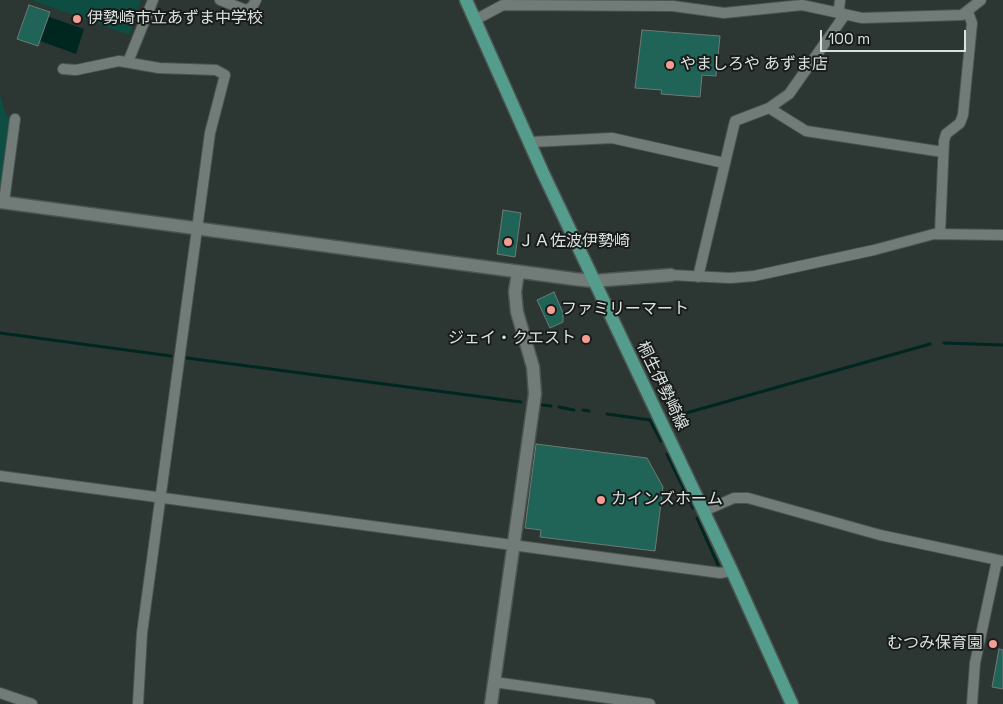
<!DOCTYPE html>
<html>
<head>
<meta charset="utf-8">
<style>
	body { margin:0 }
	#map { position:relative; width:1003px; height:704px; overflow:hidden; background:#2c3633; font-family:"Space Grotesk",sans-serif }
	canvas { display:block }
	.scale { position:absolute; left:820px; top:30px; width:146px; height:22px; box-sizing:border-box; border:2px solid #dbe1df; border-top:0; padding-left:6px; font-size:15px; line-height:18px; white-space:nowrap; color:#dbe1df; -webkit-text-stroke:4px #181c1b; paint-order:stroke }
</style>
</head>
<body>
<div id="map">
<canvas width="1003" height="704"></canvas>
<div class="scale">100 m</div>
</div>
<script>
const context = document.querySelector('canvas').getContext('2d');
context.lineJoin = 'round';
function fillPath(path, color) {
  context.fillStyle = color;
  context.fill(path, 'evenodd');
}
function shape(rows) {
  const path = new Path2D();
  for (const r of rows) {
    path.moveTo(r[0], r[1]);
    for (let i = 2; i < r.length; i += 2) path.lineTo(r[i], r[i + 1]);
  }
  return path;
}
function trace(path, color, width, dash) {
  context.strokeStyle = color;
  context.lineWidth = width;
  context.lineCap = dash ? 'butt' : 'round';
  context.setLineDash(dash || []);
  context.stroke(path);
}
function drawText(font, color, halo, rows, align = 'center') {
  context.font = font + ' "Space Grotesk","Noto Sans JP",sans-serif';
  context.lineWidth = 4;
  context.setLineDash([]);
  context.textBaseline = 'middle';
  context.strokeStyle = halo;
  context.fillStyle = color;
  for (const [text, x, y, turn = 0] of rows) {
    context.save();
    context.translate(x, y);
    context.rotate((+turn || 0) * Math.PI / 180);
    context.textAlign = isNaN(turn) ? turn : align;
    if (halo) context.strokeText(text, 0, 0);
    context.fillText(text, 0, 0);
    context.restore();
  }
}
const green = shape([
	[31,0,141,0,129,35],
	[0,93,5,113,10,119,3,190,0,191]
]);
const water = shape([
	[49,17,84,29,76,54,40,41]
]);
const stream = shape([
	[0,333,171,356],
	[944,343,1003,345],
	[187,358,521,402],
	[542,405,551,406],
	[559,407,574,410],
	[583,410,589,411],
	[607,414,650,420,661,441],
	[672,417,930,344],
	[667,454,693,508],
	[697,518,718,565]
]);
const building = shape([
	[29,5,50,12,38,46,17,39,29,5],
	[642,30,720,36,716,76,702,75,700,97,661,94,662,90,635,88,642,30],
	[503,210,521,213,515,257,497,254,503,210],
	[554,292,563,313,563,322,550,328,537,300,554,292],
	[536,444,647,458,663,487,655,551,540,537,541,530,525,528,536,444],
	[999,649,1003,650,1003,689,992,687,999,649]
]);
const minor = shape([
	[220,0,246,10,252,7,256,0],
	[475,20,503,5,673,6,724,13,802,5,862,18,962,15,981,0],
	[128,62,153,0],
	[63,69,76,70,119,61,159,68,216,70,225,75,210,133,197,229,142,633,138,704],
	[769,108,806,131,943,152],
	[531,142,612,138,724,163],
	[4,202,15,119],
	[940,233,944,141,946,134,960,123,963,115,972,23,968,12],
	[671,275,730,278,754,276,874,250,934,234,1003,235],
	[698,277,735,121,769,108,789,94,844,16,839,10,840,0],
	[0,476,720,573,732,571],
	[704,511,734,498,748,498,880,535,1003,561],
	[494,682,650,704],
	[0,693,32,704],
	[972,704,975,663,997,560]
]);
const tertiary = shape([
	[0,202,574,279,593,281,671,275],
	[491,704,535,394,533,367,517,312,515,292,518,272]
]);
const primary = shape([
	[466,0,543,173,732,571,792,704]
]);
const markers = [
	[77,19,5,"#f59c93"],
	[670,65,5,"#f59c93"],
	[508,242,5,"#f59c93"],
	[551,310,5,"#f59c93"],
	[586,339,5,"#f59c93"],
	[601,500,5,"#f59c93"],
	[993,644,5,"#f59c93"]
];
const poiNames = [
	["伊勢崎市立あずま中学校",87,19],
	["やましろや あずま店",680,65],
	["ＪＡ佐波伊勢崎",518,242],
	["ファミリーマート",561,310],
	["ジェイ・クエスト",576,339,"right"],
	["カインズホーム",611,500],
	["むつみ保育園",983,644,"right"]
];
const streetNames = [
	["桐生伊勢崎線",662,386,64]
];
fillPath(green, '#0e4d41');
fillPath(water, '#00271f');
trace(stream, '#00271f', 3);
fillPath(building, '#1f6456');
trace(building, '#6f7976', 1);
trace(minor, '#4c5452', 12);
trace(tertiary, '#4c5452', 15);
trace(primary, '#4c5452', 15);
trace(minor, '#717c78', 10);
trace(tertiary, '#717c78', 12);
trace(primary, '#549c8c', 12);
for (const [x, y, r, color] of markers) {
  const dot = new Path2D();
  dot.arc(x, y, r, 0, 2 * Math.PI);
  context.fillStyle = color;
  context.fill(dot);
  trace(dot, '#181c1b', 2);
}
drawText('16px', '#dbe1df', '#181c1b', poiNames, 'left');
drawText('16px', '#dbe1df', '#181c1b', streetNames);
</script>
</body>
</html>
